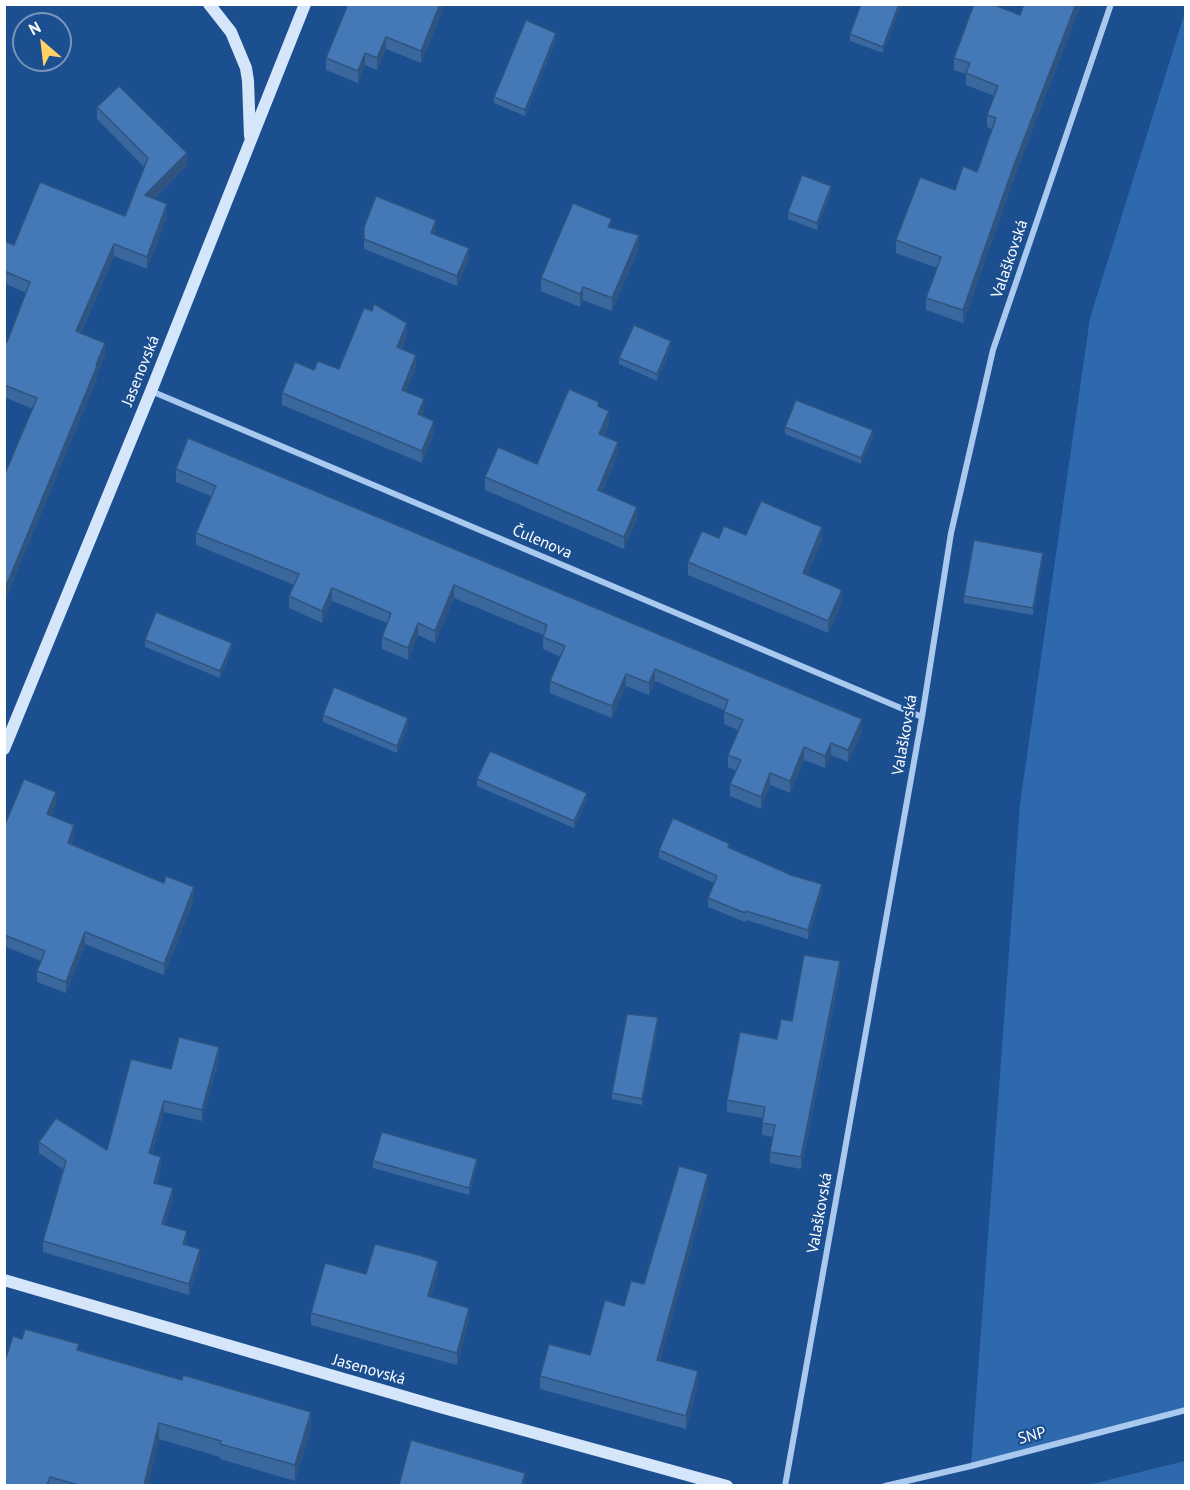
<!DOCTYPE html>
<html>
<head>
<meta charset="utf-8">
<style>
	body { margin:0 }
	#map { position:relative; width:1190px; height:1490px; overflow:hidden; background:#1b4f8f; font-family:"PT Sans",sans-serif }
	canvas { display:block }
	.frame { position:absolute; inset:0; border:6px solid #fff; pointer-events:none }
	.north { position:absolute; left:12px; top:12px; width:60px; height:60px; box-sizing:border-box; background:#1b4f8f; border:2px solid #7695bc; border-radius:50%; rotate:332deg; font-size:16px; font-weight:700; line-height:24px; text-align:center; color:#fff }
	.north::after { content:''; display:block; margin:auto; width:21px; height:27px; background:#ffd166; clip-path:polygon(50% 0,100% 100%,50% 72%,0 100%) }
</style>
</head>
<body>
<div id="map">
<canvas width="1190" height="1490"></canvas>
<div class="frame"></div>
<div class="north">N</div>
</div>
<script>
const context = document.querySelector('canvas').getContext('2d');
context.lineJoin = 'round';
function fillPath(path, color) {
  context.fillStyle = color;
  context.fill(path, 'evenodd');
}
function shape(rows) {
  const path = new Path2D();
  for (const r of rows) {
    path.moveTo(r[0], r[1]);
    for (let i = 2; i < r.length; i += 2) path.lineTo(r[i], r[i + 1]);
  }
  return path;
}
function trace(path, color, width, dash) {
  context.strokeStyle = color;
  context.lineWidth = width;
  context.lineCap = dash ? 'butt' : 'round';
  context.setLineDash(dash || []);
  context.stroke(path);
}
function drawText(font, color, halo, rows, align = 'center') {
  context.font = font + ' "PT Sans",sans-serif';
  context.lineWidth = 4.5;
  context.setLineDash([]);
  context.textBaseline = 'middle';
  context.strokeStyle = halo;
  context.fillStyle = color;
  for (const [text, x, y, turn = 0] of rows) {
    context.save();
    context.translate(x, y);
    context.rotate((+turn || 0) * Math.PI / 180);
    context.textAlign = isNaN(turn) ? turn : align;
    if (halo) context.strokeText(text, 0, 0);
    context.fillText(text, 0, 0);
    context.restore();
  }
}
const green = shape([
	[1185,12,1185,1410,971,1466,1020,804,1090,318],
	[1185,1461,1185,1485,1088,1485]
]);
const street = shape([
	[151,391,922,717],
	[785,1486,922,717,951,533,993,350,1111,4],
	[885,1486,971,1466,1186,1410]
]);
const secondary = shape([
	[209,4,231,32,246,68,248,81,250,136],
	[4,749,151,391,305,4],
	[4,1280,440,1407,727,1486]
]);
const wall = shape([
	[348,4,445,4,421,63,386,49,377,70,365,65,358,83,326,70,326,58],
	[902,4,883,53,850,41,850,34],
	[1081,4,1014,178,963,323,926,310,926,298,937,268,896,253,896,240,977,172,992,129,987,127,987,115,994,96,966,85,966,74,954,70,954,58,1020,15],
	[556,40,525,116,494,103,494,97],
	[97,107,187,165,154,199,167,217,147,269,114,256,81,333,105,355,97,374,97,378,4,603,4,476,33,409,4,397,4,341,7,342,26,293,4,283,4,241,14,245,125,216,144,167,97,119],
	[831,192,817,230,788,219,788,212],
	[364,227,436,230,434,235,469,259,457,286,364,249],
	[612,228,639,248,612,311,583,300,580,307,541,291,541,278],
	[407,336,402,349,416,367,406,391,424,411,422,416,434,433,422,463,282,405,282,393,339,369],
	[671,347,657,381,619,364,619,358],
	[599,406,609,423,604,436,618,455,602,492,637,519,624,549,485,490,485,477,537,464],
	[785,427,873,437,861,464,785,434],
	[176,469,862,731,848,762,831,755,825,768,804,760,790,793,770,785,761,809,730,796,730,784,736,771,728,767,728,755,738,730,724,724,724,710,655,681,649,695,626,686,612,718,569,701,550,693,550,681,561,657,543,649,543,635,454,598,435,643,418,635,408,660,382,649,382,637,387,623,332,601,322,623,289,608,289,596,294,585,196,545,196,533,211,496,176,482],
	[746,535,822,539,807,575,842,602,828,633,688,575,688,562,719,538],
	[1043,559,1033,615,964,603,964,596],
	[145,640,232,649,220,678,145,647],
	[323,715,408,725,397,753,323,722],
	[477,779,587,799,574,828,477,786],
	[56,804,51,816,74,837,71,845,194,899,164,975,85,944,66,993,37,982,37,971,41,961,4,946,4,827],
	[730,848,822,893,808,939,746,920,745,922,708,907,708,898,714,883,659,858,659,850],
	[840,973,801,1169,770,1163,770,1152,772,1137,762,1135,763,1118,727,1112,727,1100,792,1021],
	[658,1024,642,1105,612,1099,612,1093],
	[219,1058,202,1121,164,1112,152,1154,161,1168,157,1183,173,1199,165,1225,187,1242,186,1245,200,1260,189,1295,43,1252,43,1241,64,1170,39,1153,39,1142,107,1150,171,1069],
	[373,1161,477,1165,469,1195,373,1168],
	[708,1187,660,1361,698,1384,686,1429,540,1389,540,1376,590,1355,624,1306,644,1284],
	[366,1274,438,1274,431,1297,469,1320,457,1365,311,1325,311,1313],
	[79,1350,311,1428,295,1481,220,1459,220,1457,159,1439,148,1485,4,1485]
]);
const shadedWall = shape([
	[440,4,445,4,421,63,421,51],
	[899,4,902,4,883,53,883,47],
	[1076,4,1081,4,1014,178,963,323,963,310,1014,165],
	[556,33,556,40,525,116,525,110],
	[386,37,386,49,377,70,377,58],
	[365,53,365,65,358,83,358,71],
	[187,153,187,165,145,208,145,195],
	[831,186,831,192,817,230,817,223],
	[167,204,167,217,147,269,147,257],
	[436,220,436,230,431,243,431,233],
	[639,235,639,248,612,311,612,298],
	[114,244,114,256,76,343,76,331],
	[469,248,469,259,457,286,457,276],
	[583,287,583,300,580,307,580,294],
	[407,323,407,336,397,360,397,347],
	[671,341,671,347,657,381,657,374],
	[105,343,105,355,97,374,97,378,4,603,4,591],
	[416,355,416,367,402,402,402,390],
	[424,399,424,411,418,426,418,414],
	[609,411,609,423,599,447,599,434],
	[434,421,434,433,422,463,422,451],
	[873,430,873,437,861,464,861,458],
	[618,442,618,455,598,503,598,490],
	[637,507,637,519,624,549,624,537],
	[822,527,822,539,803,586,803,573],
	[1043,553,1043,559,1033,615,1033,608],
	[454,585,454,598,435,643,435,631],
	[332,588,332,601,322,623,322,611],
	[842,590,842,602,828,633,828,621],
	[418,623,418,635,408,660,408,648],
	[232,643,232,649,220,678,220,671],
	[655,669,655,681,649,695,649,683],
	[626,674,626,686,612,718,612,706],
	[408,718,408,725,397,753,397,746],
	[862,719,862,731,848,762,848,750],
	[831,743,831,755,825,768,825,756],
	[804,747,804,760,790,793,790,781],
	[770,773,770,785,761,809,761,797],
	[56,792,56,804,47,826,47,814],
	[587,793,587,799,574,828,574,821],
	[74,825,74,837,68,854,68,843],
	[822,884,822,893,808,939,808,930],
	[194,887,194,899,164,975,164,964],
	[85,932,85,944,66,993,66,982],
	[840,961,840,973,801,1169,801,1157],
	[658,1017,658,1024,642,1105,642,1099],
	[219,1047,219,1058,202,1121,202,1110],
	[164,1101,164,1112,149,1164,149,1153],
	[161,1157,161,1168,154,1194,154,1183],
	[477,1159,477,1165,469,1195,469,1188],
	[708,1174,708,1187,657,1373,657,1360],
	[173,1188,173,1199,162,1235,162,1224],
	[187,1231,187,1242,183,1255,183,1244],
	[200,1249,200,1260,189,1295,189,1284],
	[438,1261,438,1274,428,1309,428,1296],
	[469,1308,469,1320,457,1365,457,1353],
	[698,1371,698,1384,686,1429,686,1416],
	[311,1412,311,1428,295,1481,295,1465],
	[159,1423,159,1439,148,1485,144,1485],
	[525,1473,525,1485,522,1485]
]);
const building = shape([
	[348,4,440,4,421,51,386,37,377,58,365,53,358,71,326,58,348,4],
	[861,4,899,4,883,47,850,34,861,4],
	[974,4,992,4,1020,15,1024,4,1076,4,1014,165,963,310,926,298,941,257,896,240,920,177,955,190,963,166,977,172,996,118,987,115,998,86,966,73,970,63,954,58,974,4],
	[526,20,556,33,525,110,494,97,526,20],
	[119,86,187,153,145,195,167,204,147,257,114,244,76,331,105,343,96,365,97,366,4,591,4,476,37,398,4,385,4,341,7,342,30,282,4,271,4,241,14,245,40,182,125,216,148,158,97,107,119,86],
	[802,175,831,186,817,223,788,212,802,175],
	[376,196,436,220,431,233,469,248,457,276,364,239,364,227,376,196],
	[573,203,612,219,608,227,639,235,612,298,583,287,580,294,541,278,573,203],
	[374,304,407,323,397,347,416,355,402,390,424,399,418,414,434,421,422,451,282,393,295,362,314,370,318,361,339,369,364,308,372,311,374,304],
	[634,325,671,341,657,374,619,358,634,325],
	[569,389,599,402,598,406,609,411,599,434,618,442,598,490,637,507,624,537,485,477,498,447,537,464,569,389],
	[796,400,873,430,861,458,785,427,796,400],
	[188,438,862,719,848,750,831,743,825,756,804,747,790,781,770,773,761,797,730,784,741,760,728,755,743,720,724,712,728,700,655,669,649,683,626,674,612,706,569,689,550,681,565,646,543,637,547,625,454,585,435,631,418,623,408,648,382,637,391,613,332,588,322,611,289,596,299,574,196,533,216,486,176,469,188,438],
	[761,501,822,527,803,573,842,590,828,621,688,562,702,531,719,538,724,526,746,535,761,501],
	[974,540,1043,553,1033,608,964,596,974,540],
	[156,612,232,643,220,671,145,640,156,612],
	[334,687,408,718,397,746,323,715,334,687],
	[490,751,587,793,574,821,477,779,490,751],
	[24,779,56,792,47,814,74,825,68,843,164,883,166,876,194,887,164,964,85,932,66,982,37,971,45,951,4,935,4,827,24,779],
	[673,818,730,844,728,847,791,875,822,884,808,930,746,911,745,913,708,898,717,876,659,850,673,818],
	[804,955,840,961,801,1157,770,1152,775,1125,762,1123,765,1107,727,1100,740,1032,777,1039,781,1019,792,1021,804,955],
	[627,1014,658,1017,642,1099,612,1093,627,1014],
	[179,1037,219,1047,202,1110,164,1101,149,1153,161,1157,154,1183,173,1188,162,1224,187,1231,183,1244,200,1249,189,1284,43,1241,66,1161,39,1142,56,1118,107,1150,131,1059,171,1069,179,1037],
	[382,1132,477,1159,469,1188,373,1161,382,1132],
	[679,1166,708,1174,657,1360,698,1371,686,1416,540,1376,549,1344,590,1355,605,1300,624,1306,631,1281,644,1284,679,1166],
	[375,1244,419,1255,438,1261,428,1296,469,1308,457,1353,311,1313,325,1263,366,1274,375,1244],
	[25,1329,79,1344,77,1350,182,1380,183,1375,311,1412,295,1465,220,1444,221,1441,159,1423,144,1485,78,1485,50,1477,47,1485,4,1485,4,1364,13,1336,22,1339,25,1329],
	[411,1440,525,1473,522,1485,399,1485,411,1440]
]);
const streetNames = [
	["Valaškovská",1010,259,-71],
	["Jasenovská",141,371,-68],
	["Čulenova",542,542,23],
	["Valaškovská",905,735,-80],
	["Valaškovská",820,1213,-80],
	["Jasenovská",369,1370,16],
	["SNP",1032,1436,-15]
];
fillPath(green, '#2e69ad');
trace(street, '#a9c9ee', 6);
trace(secondary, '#d6e6fa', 12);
fillPath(wall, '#3a679d');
fillPath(shadedWall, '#305480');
fillPath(building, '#4478b7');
trace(building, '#305480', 1.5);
drawText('16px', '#fff', '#1b4f8f', streetNames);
</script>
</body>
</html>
